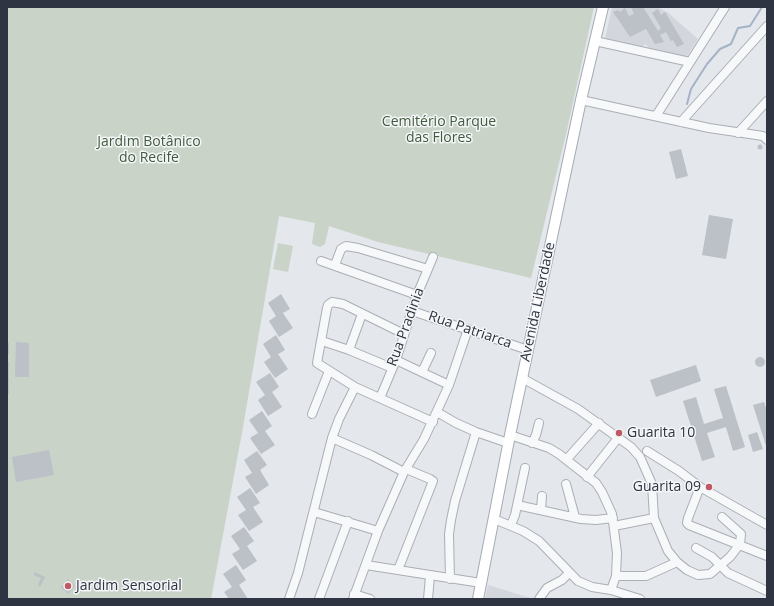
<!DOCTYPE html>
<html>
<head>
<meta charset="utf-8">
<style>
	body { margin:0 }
	#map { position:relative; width:774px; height:606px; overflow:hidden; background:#e4e7eb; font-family:"Open Sans",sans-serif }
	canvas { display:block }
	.frame { position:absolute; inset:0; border:8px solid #2e3441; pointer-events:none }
</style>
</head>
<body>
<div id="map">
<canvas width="774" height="606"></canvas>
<div class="frame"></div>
</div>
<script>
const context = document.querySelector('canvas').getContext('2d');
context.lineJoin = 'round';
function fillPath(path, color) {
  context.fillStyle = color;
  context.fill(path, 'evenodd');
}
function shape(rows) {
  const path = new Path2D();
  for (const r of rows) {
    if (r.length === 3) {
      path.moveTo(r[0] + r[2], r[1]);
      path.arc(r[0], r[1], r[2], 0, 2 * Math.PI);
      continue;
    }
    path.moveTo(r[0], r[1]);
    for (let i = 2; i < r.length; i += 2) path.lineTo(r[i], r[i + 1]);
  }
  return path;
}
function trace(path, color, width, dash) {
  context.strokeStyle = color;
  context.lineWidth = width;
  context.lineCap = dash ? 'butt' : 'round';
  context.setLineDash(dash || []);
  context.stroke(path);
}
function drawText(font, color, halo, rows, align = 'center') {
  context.font = font + ' "Open Sans",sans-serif';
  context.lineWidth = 3;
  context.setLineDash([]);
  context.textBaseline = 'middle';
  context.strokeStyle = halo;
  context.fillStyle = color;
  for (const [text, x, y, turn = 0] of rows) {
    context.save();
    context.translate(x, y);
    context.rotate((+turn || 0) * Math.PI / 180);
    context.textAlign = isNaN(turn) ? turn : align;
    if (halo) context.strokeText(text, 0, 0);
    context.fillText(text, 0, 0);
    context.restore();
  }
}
const built = shape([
	[612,7,657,7,667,12,698,39,685,59,650,50,646,44,640,48,605,39],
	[488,585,534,599,485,599]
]);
const green = shape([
	[7,7,594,7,566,134,531,278,378,242,329,226,325,244,320,247,312,244,315,223,279,216,243,427,211,599,7,599],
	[278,243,293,246,288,272,273,269]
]);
const stream = shape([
	[687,104,691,89,707,64,720,49,731,44,738,28,750,26,762,7]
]);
const building = shape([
	[631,7,643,7,658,31,661,28,652,13,658,9,661,15,665,12,684,44,677,47,673,40,671,41,666,32,660,35,664,42,655,44,646,29,630,37,613,12,618,10,620,12,625,8,629,16,634,14],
	[760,147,2.5],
	[681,149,688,176,676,179,669,152],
	[709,215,733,219,726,259,702,255],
	[281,294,290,309,283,313,293,328,279,337,269,321,276,316,268,303],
	[276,335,285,350,278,354,288,369,275,378,264,362,271,357,263,344],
	[16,342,29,343,29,377,15,377],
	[7,343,9,343,9,354,7,354],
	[760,362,5],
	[7,362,9,362,9,394,7,394],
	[696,365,701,381,656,397,650,380],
	[270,373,279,387,272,392,282,407,268,416,258,400,265,395,256,382],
	[726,386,745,447,733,451,726,427,707,433,715,457,702,461,683,401,696,397,704,424,723,418,714,389],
	[764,402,767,411,767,449,753,405],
	[262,411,272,426,265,431,275,445,261,454,250,438,258,433,249,420],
	[757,432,763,449,753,452,748,435],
	[49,450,54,475,16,482,12,457],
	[257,451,267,465,260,470,269,485,256,494,245,477,252,473,244,460],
	[250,488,260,503,253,507,263,522,249,531,238,515,246,510,237,497],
	[244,527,254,541,247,546,257,561,243,570,232,554,240,549,231,536],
	[236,565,246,580,239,585,248,599,229,599,224,592,232,587,223,574],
	[34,572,45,577,40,587,38,584,41,578,34,575],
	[68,579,75,586,68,594,61,587],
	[110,582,112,586,107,589,105,585]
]);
const minor = shape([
	[595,41,690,62],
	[581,100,709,128,763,136,767,140],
	[656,116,725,7],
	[681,122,767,26],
	[738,133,767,101],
	[321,261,417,295],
	[335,265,341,249,346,246,358,248,428,269],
	[412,311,528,350],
	[404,334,343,304,332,302,328,305,327,308,317,363,355,387,433,422],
	[322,341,349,350,392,368],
	[349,350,362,314],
	[396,360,449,385],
	[422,372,431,353],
	[522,378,578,409,631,447,640,457,652,484,654,518,668,551,677,562,687,570,698,575,710,574,730,557,740,544],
	[380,398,396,360,417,295,433,257],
	[437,412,456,423,476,432,508,443],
	[312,414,329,371],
	[510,435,549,448,559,454,596,483,602,492,612,514,617,553,616,576,611,590],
	[332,438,371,455,404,472],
	[532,443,536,435,539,423],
	[647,451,679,471,700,487,767,525],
	[567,459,599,423],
	[587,477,618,438],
	[566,484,575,517],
	[700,487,688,518,687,523,689,525,767,556],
	[517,505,581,519,596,520,613,518],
	[541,510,542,496],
	[314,512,378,531],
	[722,517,741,534,740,544],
	[494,519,523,531,539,541,578,581,592,587,611,590,640,599],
	[511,525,515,515,525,468],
	[614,526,654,518],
	[696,548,712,557,728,573,767,591],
	[366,565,481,583],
	[398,570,433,481,430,479,406,469],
	[616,576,646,576,677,562],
	[450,579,449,534,451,520,455,501,476,432],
	[354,594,370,599],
	[289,599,298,573,332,438,339,419,355,387],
	[319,599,348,521],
	[353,599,378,531,404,472,424,439,449,385,468,329],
	[428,599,430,576],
	[539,599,547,588,562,580,569,573]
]);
const major = shape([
	[478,599,510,435,581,100,603,7]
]);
const markers = [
	[619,433,4,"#c05966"],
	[709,487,4,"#c05966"],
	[68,586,4,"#c05966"]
];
const parkNames = [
	["Cemitério Parque",439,122],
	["das Flores",439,138],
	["Jardim Botânico",149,142],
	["do Recife",149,158]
];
const streetNames = [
	["Avenida Liberdade",538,302,-78],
	["Rua Pradinia",406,327,-70],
	["Rua Patriarca",470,330,19]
];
const poiNames = [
	["Guarita 10",627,433],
	["Guarita 09",701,487,"right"],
	["Jardim Sensorial",76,586]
];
fillPath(built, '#d3d6dc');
fillPath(green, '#c9d3c7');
trace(stream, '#a4b3c6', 2);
fillPath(building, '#bcc0c7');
trace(minor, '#aaaeb5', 10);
trace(major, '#a5abb5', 12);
trace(minor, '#f7f8f9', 8);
trace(major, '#fff', 10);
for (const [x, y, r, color] of markers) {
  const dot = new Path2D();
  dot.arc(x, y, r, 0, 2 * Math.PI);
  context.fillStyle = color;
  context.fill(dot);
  trace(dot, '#f4f6f8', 1.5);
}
drawText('14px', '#425b3d', '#f4f6f8', parkNames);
drawText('14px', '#2e3441', '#f4f6f8', streetNames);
drawText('14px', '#2e3441', '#f4f6f8', poiNames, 'left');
</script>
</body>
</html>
